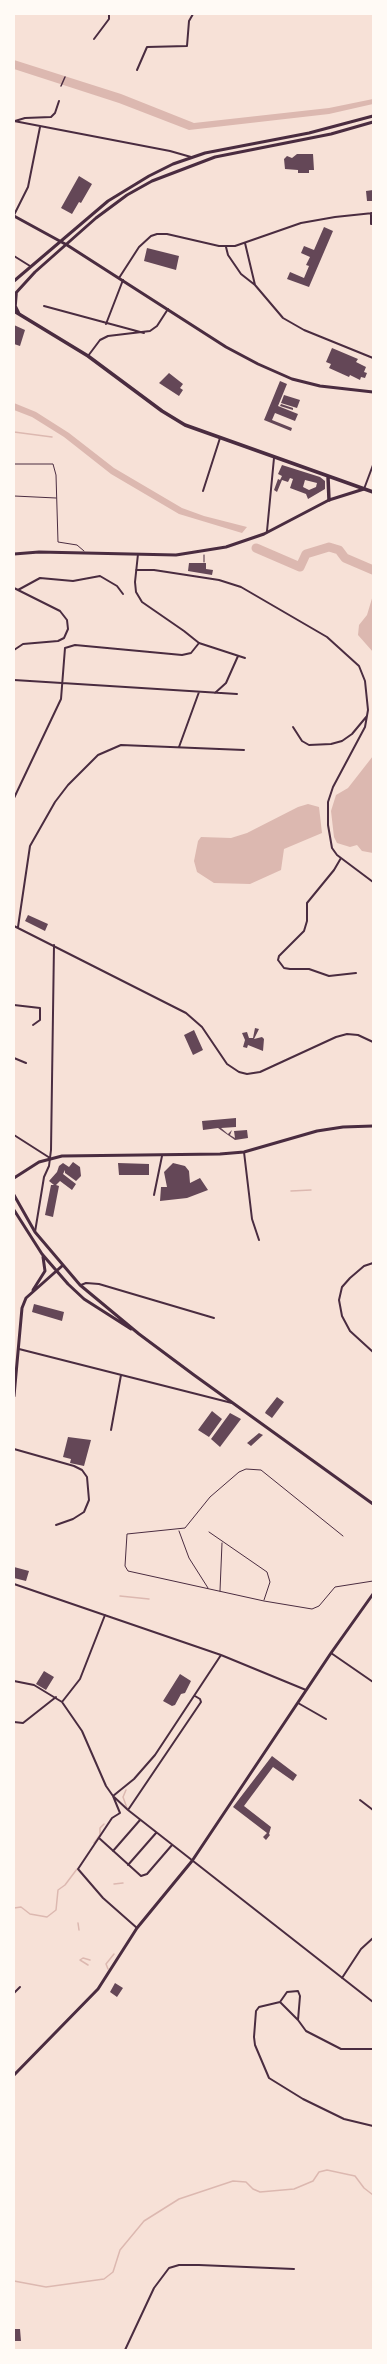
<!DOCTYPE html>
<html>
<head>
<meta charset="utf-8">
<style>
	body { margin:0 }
	#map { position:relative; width:387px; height:2364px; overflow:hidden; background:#f7e1d7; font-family:"Fira Sans Condensed",sans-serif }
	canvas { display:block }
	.frame { position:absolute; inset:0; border:15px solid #fffaf5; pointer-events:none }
</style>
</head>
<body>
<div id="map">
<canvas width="387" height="2364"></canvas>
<div class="frame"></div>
</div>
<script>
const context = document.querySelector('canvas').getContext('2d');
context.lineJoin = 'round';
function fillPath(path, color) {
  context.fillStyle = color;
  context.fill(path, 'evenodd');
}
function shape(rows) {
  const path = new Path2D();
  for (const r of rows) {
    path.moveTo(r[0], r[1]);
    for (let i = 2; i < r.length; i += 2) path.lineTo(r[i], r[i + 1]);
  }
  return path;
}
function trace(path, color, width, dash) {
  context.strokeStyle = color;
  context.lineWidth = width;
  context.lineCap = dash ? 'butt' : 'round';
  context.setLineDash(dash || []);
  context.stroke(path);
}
const water = shape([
	[14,60,121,94,194,123,329,108,373,99,373,104,329,114,189,130,119,103,14,69],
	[14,403,36,412,69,433,114,468,182,508,204,516,247,527,242,533,179,514,111,474,64,437,32,417,14,410],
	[373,595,373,652,358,635,359,625,367,615],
	[373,756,373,853,362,851,357,845,350,847,337,843,334,837,331,811,336,795,348,788],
	[308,804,319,807,322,833,284,849,281,870,250,884,214,883,197,872,194,861,198,841,201,837,231,838,247,833,298,807]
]);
const stream = shape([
	[14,432,52,437],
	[291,1191,311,1190],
	[120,1596,149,1599],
	[126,1790,123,1797,127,1808],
	[94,1843,100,1835,100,1828,104,1824],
	[114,1884,123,1883],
	[14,1908,21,1907,30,1914,47,1917,56,1910,58,1890,65,1885,77,1869],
	[78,1923,79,1930],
	[88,1965,80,1960,83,1958,90,1960],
	[108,1969,106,1964,114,1954],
	[14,2281,46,2287,104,2279,113,2272,120,2250,144,2221,179,2199,233,2181,246,2182,253,2189,260,2192,294,2189,313,2181,319,2172,327,2170,355,2176,364,2188,373,2195]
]);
const river = shape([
	[256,548,300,567,306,554,329,547,339,550,345,558,373,570]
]);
const building = shape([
	[297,154,313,154,314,170,309,170,309,173,298,173,298,170,285,169,284,159,287,156,292,158],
	[79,176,92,184,81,203,79,202,72,214,61,208],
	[373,190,373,201,367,201,366,191],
	[324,227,333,231,309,287,287,279,290,272,304,278,309,266,306,265,310,257,301,253,304,246,314,250],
	[147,248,179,256,176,270,144,261],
	[14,325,25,330,20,346,14,344],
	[332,348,358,359,356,362,366,367,364,372,367,373,365,378,361,377,360,380,350,375,349,377,329,368,331,364,326,362],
	[169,373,183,384,180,388,183,390,179,396,159,383],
	[280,381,287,384,278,406,298,414,295,421,275,413,272,420,292,428,291,431,264,420],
	[284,395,300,400,297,408,281,403],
	[281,404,293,408,293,410,280,406],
	[282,465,320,477,325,481,325,489,308,499,306,494,290,488,293,479,290,478,288,482,282,480,277,492,274,490,278,479,280,480,282,476,278,474],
	[305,480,317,483,316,487,309,490,303,487],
	[189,563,206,563,206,569,213,570,212,575,188,571],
	[28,915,48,924,45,931,25,921],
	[255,1028,259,1029,254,1039,262,1037,264,1039,263,1051,248,1045,247,1048,243,1047,245,1040,242,1033,247,1032,249,1038,253,1038],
	[194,1030,203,1050,193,1055,184,1035],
	[236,1118,236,1127,221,1128,228,1134,232,1130,230,1135,235,1138,234,1131,247,1130,248,1138,235,1140,218,1128,203,1130,202,1121],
	[73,1162,80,1167,81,1176,76,1181,65,1173,65,1170,63,1174,76,1184,72,1190,60,1181,56,1185,59,1186,53,1217,45,1215,51,1185,54,1185,49,1181,57,1172,59,1166,63,1163,69,1167],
	[118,1163,149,1164,149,1175,119,1175],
	[173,1163,185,1166,189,1171,190,1183,200,1178,208,1190,187,1198,160,1201,161,1187,167,1187,164,1172],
	[34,1304,64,1312,62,1321,32,1312],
	[277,1397,284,1402,272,1418,265,1413,266,1411],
	[212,1411,222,1419,209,1437,198,1430],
	[230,1413,241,1419,220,1447,211,1439],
	[259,1433,263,1435,251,1446,247,1443],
	[68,1437,91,1440,84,1466,70,1463,71,1459,63,1457],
	[14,1567,29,1571,26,1581,14,1578],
	[44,1671,54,1677,46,1690,36,1684],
	[180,1674,191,1681,185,1693,181,1694,175,1705,172,1706,163,1701],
	[272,1756,297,1775,293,1781,273,1767,244,1806,271,1827,269,1834,270,1835,266,1840,263,1837,267,1833,233,1807],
	[115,1983,123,1988,117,1997,110,1992],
	[14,2329,20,2329,21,2341,14,2341]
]);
const path = shape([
	[204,562,204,555]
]);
const service = shape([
	[14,464,53,464,56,475,58,542,77,545,84,551],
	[14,496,56,498],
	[179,1531,189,1558,208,1588],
	[209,1532,267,1572,270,1582,264,1600],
	[343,1536,261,1470,246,1469,239,1472,210,1497,185,1528,127,1534,125,1566,128,1571,264,1601,312,1609,319,1606,335,1587,373,1581],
	[220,1591,222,1543]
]);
const pedestrian = shape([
	[61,86,65,77]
]);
const minor = shape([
	[94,39,109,19,109,14],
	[137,70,147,47,187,46,189,21,193,14],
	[14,121,170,151,191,157],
	[15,121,25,118,51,117,55,113,59,101],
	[371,213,371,224,373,224],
	[14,215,28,187,40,127],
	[245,243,255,285],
	[226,247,228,255,241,274,255,285,283,318,304,330,373,358],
	[14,256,30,266],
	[119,278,139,247,151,236,157,234,167,234,219,246,235,246,301,223,335,217,373,213],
	[44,306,144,333],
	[106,324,123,280],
	[88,356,100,340,108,336,150,331,157,326,168,309],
	[364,489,373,465],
	[203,491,220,438],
	[267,531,274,458],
	[138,554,135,582,136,592,142,602,184,631,199,643,245,658],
	[136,570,154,570,219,580,241,587,327,637,359,666,365,681,368,710,365,727,333,787,328,802,328,825,332,848,337,855,373,882],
	[14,588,60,611,67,620,68,629,64,638,58,641,23,644,14,650],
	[18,590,40,578,73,581,100,576,117,586,123,594],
	[14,680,237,694],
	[215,693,226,683,238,656],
	[293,727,302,741,309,745,331,744,342,741,352,734,367,716],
	[179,747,199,692],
	[14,798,61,699,65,648,75,645,182,655,191,653,199,643],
	[341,858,334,870,307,903,307,921,304,931,279,956,278,960,284,968,290,969,309,969,329,976,356,973],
	[14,926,186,1013,202,1027,227,1064,239,1072,247,1074,260,1072,336,1037,347,1034,358,1035,373,1042],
	[18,927,30,846,55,802,68,785,98,755,121,745,244,750],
	[14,1005,40,1008,40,1020,33,1025],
	[14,1058,26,1063],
	[14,1135,50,1158],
	[244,1152,252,1219,259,1240],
	[154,1195,162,1156],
	[35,1232,44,1177,49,1166,51,1150,54,945],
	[373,1263,364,1266,350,1278,342,1287,339,1300,342,1316,350,1331,373,1352],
	[81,1285,86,1283,99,1284,214,1318],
	[19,1349,232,1403],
	[111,1430,121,1375],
	[14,1449,74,1466,82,1470,87,1477,89,1500,84,1512,73,1519,56,1525],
	[14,1584,221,1655,306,1690],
	[331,1653,373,1682],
	[14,1681,34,1685,62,1702,82,1731,106,1786,113,1796,128,1810,373,2002],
	[62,1702,80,1679,105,1615],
	[298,1703,326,1719],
	[14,1722,23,1723,56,1697],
	[360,1800,373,1810],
	[128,1810,201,1702,200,1699,195,1696],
	[99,1838,141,1876,147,1874,172,1845],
	[113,1851,140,1820],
	[128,1865,156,1833],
	[137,1928,103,1898,78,1869,112,1818,120,1813,113,1796,134,1779,155,1755,221,1655],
	[342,1978,361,1949,373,1938],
	[14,1993,20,1987],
	[280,2002,259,2007,256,2011,254,2037,255,2045,269,2078,303,2099,344,2119,373,2126],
	[280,2002,287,1992,298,1991,300,1996,298,2020,306,2031,341,2049,373,2049],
	[280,2002,298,2020],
	[125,2350,154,2288,169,2268,179,2265,199,2265,294,2269]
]);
const tertiary = shape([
	[14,281,108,201,149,176,173,164,205,153,309,133,373,116],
	[14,295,35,272,96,218,127,195,152,181,215,157,331,134,373,122],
	[14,1178,39,1162,62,1156,220,1154,244,1152,317,1131,343,1127,373,1126],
	[14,2075,98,1989,137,1928,192,1861,331,1653,373,1594]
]);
const secondary = shape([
	[14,216,67,245,226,347,258,364,292,379,320,386,373,392],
	[14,554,39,552,176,555,226,547,264,534,329,500,364,489],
	[14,1195,35,1232,80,1285,139,1334,194,1375,373,1504],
	[14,1210,42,1254,68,1284,84,1299,131,1329],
	[33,1290,45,1271,43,1257],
	[14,1396,22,1308,26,1298,62,1266]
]);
const primary = shape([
	[16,294,15,306,19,314],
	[14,311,88,356,162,411,185,425,373,492],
	[328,477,329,500]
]);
fillPath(water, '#dcb8b0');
trace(stream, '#dcb8b0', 1.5);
trace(river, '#dcb8b0', 9);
fillPath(building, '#644757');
trace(path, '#4a2c40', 1);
trace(service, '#4a2c40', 1);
trace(pedestrian, '#4a2c40', 1.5);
trace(minor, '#4a2c40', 2);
trace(tertiary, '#4a2c40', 3);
trace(secondary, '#4a2c40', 3);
trace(primary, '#4a2c40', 3.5);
</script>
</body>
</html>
